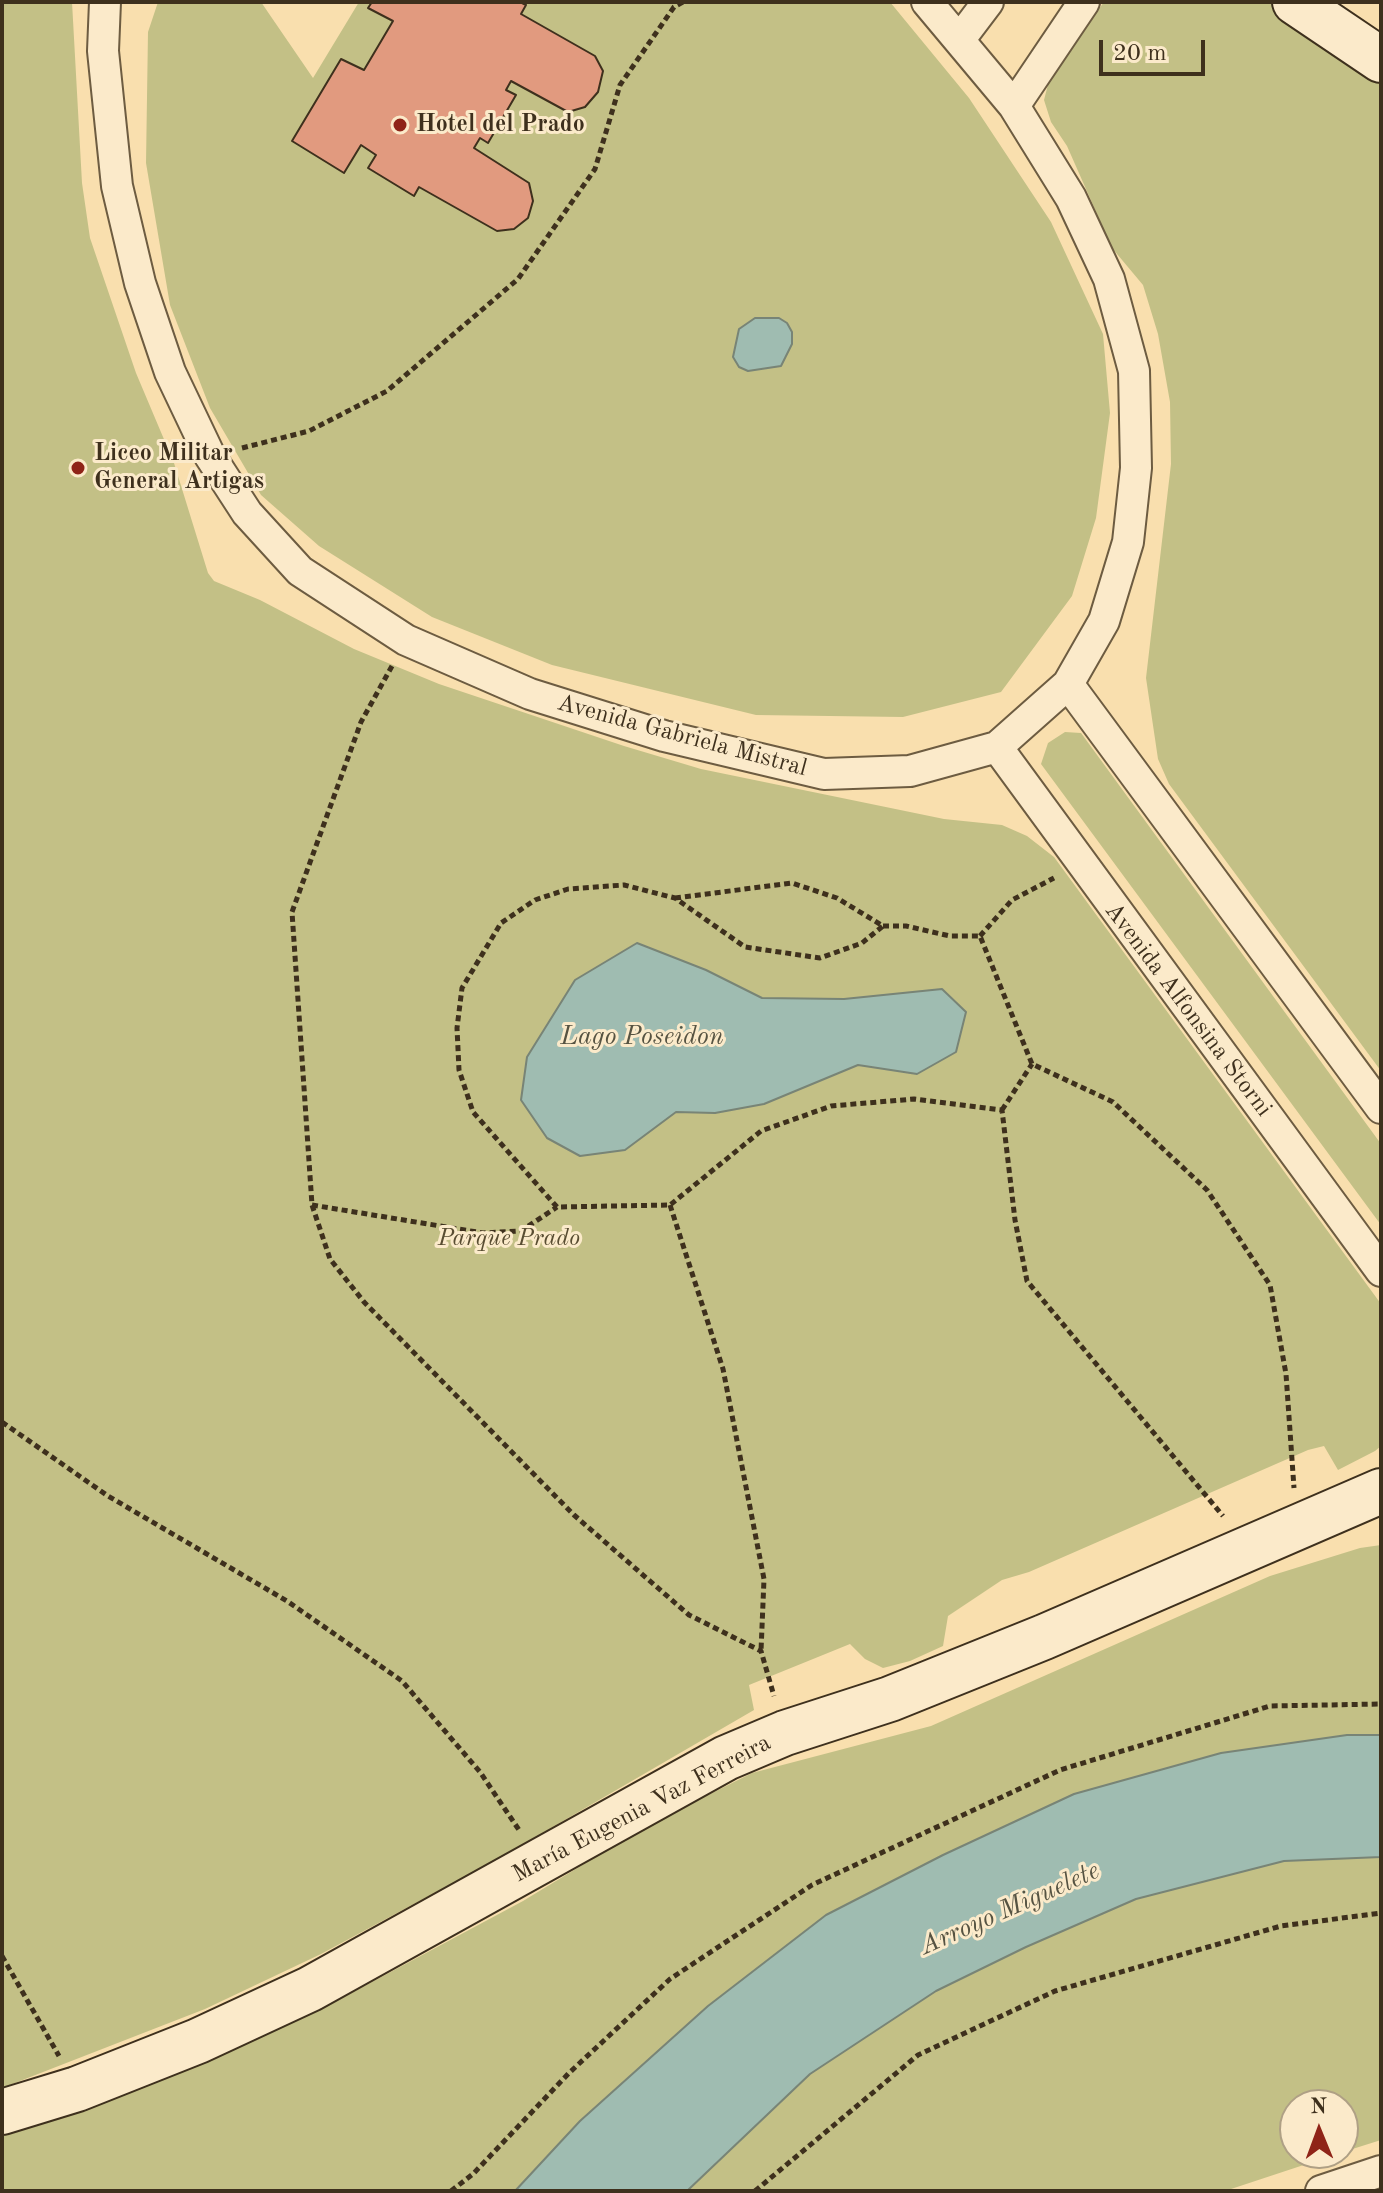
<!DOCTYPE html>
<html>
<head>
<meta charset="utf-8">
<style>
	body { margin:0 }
	#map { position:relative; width:1383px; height:2193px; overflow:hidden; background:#f9dfae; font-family:"Old Standard TT",serif }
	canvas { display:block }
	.frame { position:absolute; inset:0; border:4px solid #3e301d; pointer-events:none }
	.north { position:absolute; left:1279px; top:2089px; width:80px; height:80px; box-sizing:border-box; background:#fbeaca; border:2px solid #afa085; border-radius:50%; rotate:359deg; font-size:22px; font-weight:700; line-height:32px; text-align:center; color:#3e301d }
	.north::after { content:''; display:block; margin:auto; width:28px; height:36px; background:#8f2418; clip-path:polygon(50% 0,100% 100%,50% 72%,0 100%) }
	.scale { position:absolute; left:1099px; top:40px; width:106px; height:36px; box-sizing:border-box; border:4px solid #3e301d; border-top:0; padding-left:10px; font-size:24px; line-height:28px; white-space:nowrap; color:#3e301d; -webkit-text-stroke:6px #fbeaca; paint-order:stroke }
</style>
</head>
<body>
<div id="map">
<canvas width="1383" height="2193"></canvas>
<div class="frame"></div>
<div class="north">N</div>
<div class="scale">20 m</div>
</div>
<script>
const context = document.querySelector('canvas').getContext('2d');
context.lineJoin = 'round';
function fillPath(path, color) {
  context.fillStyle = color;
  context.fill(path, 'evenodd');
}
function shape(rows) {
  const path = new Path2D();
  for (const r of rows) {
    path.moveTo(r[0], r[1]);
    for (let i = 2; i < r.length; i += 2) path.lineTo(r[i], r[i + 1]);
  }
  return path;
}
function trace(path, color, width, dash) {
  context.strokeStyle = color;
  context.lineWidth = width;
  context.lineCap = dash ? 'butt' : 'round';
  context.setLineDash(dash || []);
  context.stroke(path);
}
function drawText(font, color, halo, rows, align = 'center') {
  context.font = font + ' "Old Standard TT",serif';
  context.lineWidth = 6;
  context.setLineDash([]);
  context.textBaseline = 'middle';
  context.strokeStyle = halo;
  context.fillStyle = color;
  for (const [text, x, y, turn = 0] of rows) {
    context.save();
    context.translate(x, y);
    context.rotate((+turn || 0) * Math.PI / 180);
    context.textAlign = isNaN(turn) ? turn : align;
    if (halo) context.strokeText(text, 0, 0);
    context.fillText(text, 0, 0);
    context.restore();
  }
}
const green = shape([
	[2,2,72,2,82,183,90,238,136,373,174,463,208,573,214,581,260,600,354,649,439,684,624,746,701,769,944,819,1002,825,1027,836,1054,857,1381,1304,1381,1446,1375,1451,1338,1470,1324,1446,1308,1450,1029,1572,1002,1580,948,1616,943,1646,910,1661,883,1668,865,1659,850,1644,749,1685,754,1710,501,1857,321,1954,205,2009,2,2088],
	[158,2,261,2,313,78,359,2,890,2,969,98,1051,222,1103,334,1110,413,1096,518,1072,596,1001,692,903,717,756,715,552,665,432,617,319,546,261,495,210,408,170,305,146,163,148,32],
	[1104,2,1275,2,1381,75,1381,1071,1169,784,1158,759,1146,678,1171,464,1170,402,1158,334,1143,285,1112,248,1067,146,1051,122,1044,100,1051,73],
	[1065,732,1081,733,1381,1144,1381,1225,1041,764,1048,743],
	[1381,1545,1381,1735,1347,1735,1221,1753,1074,1794,943,1855,826,1915,708,2006,580,2121,515,2191,2,2191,2,2136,91,2107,329,2005,523,1901,650,1824,752,1773,931,1726,1270,1576,1360,1548],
	[1381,1857,1381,2140,1343,2152,1343,2105,1295,2105,1295,2153,1340,2153,1225,2191,687,2191,810,2074,936,1991,1026,1947,1136,1899,1284,1861]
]);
const water = shape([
	[755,318,779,318,787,323,792,332,792,344,781,366,748,371,739,367,733,357,739,329,755,318],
	[637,943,706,970,762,998,844,999,942,989,966,1012,956,1052,917,1074,858,1065,764,1104,715,1113,676,1112,625,1150,580,1156,547,1138,521,1100,527,1057,575,980,637,943],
	[1347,1735,1381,1735,1381,1857,1284,1861,1136,1899,1026,1947,936,1991,810,2074,687,2191,515,2191,580,2121,708,2006,826,1915,943,1855,1074,1794,1221,1753,1347,1735]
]);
const building = shape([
	[372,2,520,2,526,5,521,14,595,56,603,71,598,92,585,107,568,112,511,81,506,90,516,95,488,143,480,138,474,148,529,183,533,201,528,218,514,229,497,231,419,187,414,196,368,168,376,155,361,145,344,173,292,141,341,59,364,70,393,21,368,8,372,2]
]);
const path = shape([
	[242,448,309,431,387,391,518,279,595,169,620,85,674,7,683,2],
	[392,666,361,722,292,912,312,1205,330,1259,364,1302,574,1515,689,1615,761,1651,774,1696],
	[675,898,792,883,837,898,883,926,862,943,820,958,745,947,675,898,624,885,568,889,535,900,501,923,462,988,457,1028,459,1070,473,1112,557,1207,670,1205,761,1131,831,1106,914,1099,1002,1110,1015,1220,1027,1281,1223,1516],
	[883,926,906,926,950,936,980,936,1032,1064,1113,1102,1207,1190,1270,1285,1286,1374,1294,1488],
	[980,936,1012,900,1054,878],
	[1002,1110,1032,1064],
	[312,1205,483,1233,521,1231,557,1207],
	[670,1205,723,1369,764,1579,761,1651],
	[2,1422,108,1496,287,1601,402,1681,480,1772,519,1830],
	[2,1956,59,2056],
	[451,2191,473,2174,569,2073,670,1979,812,1885,1060,1770,1270,1706,1381,1704],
	[755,2191,918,2055,1055,1991,1281,1926,1381,1913]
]);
const street = shape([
	[105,2,103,51,117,186,140,283,170,372,210,456,247,513,300,571,406,640,530,694,664,736,824,774,910,771,997,747,1068,684,1104,621,1128,542,1136,468,1134,371,1109,279,1071,198,1014,106,927,2],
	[960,39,988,2],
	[1014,106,1084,2],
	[1068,684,1381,1108],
	[997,747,1381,1271],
	[1321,2191,1381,2171]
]);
const secondary = shape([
	[1295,2,1381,60],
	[2,2112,77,2089,198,2041,310,1989,726,1758,785,1733,890,1699,1044,1637,1381,1491]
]);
const markers = [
	[400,125,8,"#8f2418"],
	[78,468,8,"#8f2418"]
];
const poiNames = [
	["Hotel del Prado",416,125],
	["Liceo Militar",94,454],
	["General Artigas",94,482]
];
const streetNames = [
	["Avenida Gabriela Mistral",682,736,15],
	["Avenida Alfonsina Storni",1188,1010,53],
	["María Eugenia Vaz Ferreira",642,1809,-28]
];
const parkNames = [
	["Parque Prado",509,1239]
];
const waterNames = [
	["Lago Poseidon",642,1037],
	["Arroyo Miguelete",1010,1909,-24]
];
fillPath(green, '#c3c086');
fillPath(water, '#9fbcb1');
trace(water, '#788476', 2);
fillPath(building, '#e19a7f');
trace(building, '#3e301d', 2);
trace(street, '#6d5c41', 34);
trace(secondary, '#3e301d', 48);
trace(path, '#3e301d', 5, [6, 4]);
trace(street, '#fbeaca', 30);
trace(secondary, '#fbeaca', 44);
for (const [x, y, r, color] of markers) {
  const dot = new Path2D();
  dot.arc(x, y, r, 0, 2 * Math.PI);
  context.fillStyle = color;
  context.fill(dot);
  trace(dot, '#fbeaca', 3);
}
drawText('bold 24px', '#3e301d', '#fbeaca', poiNames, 'left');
drawText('24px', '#3e301d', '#fbeaca', streetNames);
drawText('italic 24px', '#594d32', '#fbeaca', parkNames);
drawText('italic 26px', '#565342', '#fbeaca', waterNames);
</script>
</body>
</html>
